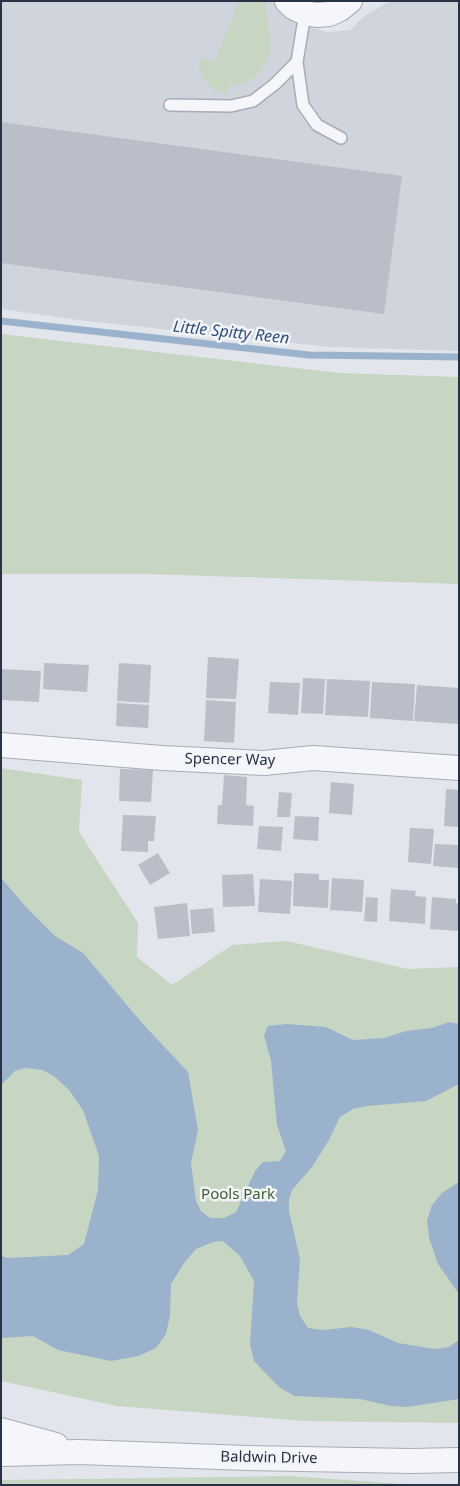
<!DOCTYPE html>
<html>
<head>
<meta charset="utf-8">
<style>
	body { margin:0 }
	#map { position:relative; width:460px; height:1486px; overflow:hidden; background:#e2e5eb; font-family:"Noto Sans",sans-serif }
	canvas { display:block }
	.frame { position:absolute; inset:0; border:2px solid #293244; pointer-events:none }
</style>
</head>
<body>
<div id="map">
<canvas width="460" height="1486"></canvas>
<div class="frame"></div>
</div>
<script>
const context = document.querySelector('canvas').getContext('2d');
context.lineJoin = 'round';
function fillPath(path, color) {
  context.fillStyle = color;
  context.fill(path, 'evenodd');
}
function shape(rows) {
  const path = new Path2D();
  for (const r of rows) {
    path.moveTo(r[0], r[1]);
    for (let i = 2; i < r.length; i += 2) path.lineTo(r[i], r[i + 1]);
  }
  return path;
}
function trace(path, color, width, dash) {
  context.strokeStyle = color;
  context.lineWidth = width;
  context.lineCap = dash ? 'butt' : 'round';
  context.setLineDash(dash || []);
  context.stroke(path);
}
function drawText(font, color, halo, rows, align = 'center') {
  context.font = font + ' "Noto Sans",sans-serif';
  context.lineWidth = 5;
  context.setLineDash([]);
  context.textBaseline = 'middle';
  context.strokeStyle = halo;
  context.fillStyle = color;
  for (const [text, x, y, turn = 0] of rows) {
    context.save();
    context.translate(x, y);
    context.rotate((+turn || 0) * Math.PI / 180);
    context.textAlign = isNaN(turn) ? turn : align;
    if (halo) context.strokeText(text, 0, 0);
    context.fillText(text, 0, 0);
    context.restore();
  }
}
const built = shape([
	[1,1,273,1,290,20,327,32,350,30,364,16,390,1,459,1,459,351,329,347,78,320,1,309]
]);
const green = shape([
	[235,1,265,1,271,45,268,59,257,75,244,84,227,87,227,95,212,89,205,81,199,66,202,57,214,63,238,3],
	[1,334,339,373,459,377,459,584,146,574,1,574],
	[1,768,82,780,79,832,138,923,137,957,172,985,232,945,287,941,408,969,459,967,459,1423,305,1421,117,1406,1,1381],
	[290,1476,417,1485,1,1485,1,1480]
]);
const water = shape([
	[1,878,27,908,55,936,83,953,142,1023,188,1072,198,1130,191,1163,196,1201,201,1211,210,1218,224,1218,236,1212,255,1171,263,1162,280,1161,286,1151,277,1125,271,1061,264,1035,268,1026,287,1024,326,1027,353,1040,384,1038,406,1031,432,1028,449,1022,459,1024,459,1084,426,1101,367,1106,353,1109,340,1117,329,1140,312,1167,292,1190,289,1200,289,1211,300,1259,297,1303,300,1316,308,1328,322,1330,352,1327,369,1330,398,1343,435,1349,449,1347,459,1340,459,1399,407,1407,391,1406,360,1399,294,1396,279,1387,254,1361,250,1344,254,1281,240,1256,223,1241,213,1242,196,1249,184,1263,171,1284,170,1315,166,1334,156,1348,138,1356,111,1361,58,1350,33,1336,1,1338,1,1256,8,1258,68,1255,84,1244,98,1190,99,1156,83,1110,69,1090,55,1077,43,1070,25,1068,15,1071,1,1085],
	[459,1182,459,1294,438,1264,429,1238,427,1220,432,1205,442,1193]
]);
const stream = shape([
	[1,321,309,355,459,357]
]);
const building = shape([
	[1,122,402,176,384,314,1,263],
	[208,657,239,659,236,699,206,698],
	[44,663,89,665,87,692,43,689],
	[119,663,151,665,149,703,117,701],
	[1,669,41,671,39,702,1,700],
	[303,678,325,679,323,714,301,713],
	[327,679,370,681,368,717,325,715],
	[270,682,300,683,298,715,268,713],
	[372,682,415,684,413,721,370,718],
	[417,685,459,688,458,724,414,721],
	[206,700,236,702,234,743,204,741],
	[117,703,149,705,148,728,116,726],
	[120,769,153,770,151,802,119,801],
	[224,775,247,777,246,805,254,806,253,826,217,824,218,805,222,805],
	[331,782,354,784,352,815,329,813],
	[446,789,459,790,459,827,444,826],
	[279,792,292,793,290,817,277,817],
	[123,815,156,816,154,841,148,841,148,852,121,851],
	[295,816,319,817,318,841,293,839],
	[259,826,283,827,281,851,257,849],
	[410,828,434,829,431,864,408,862],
	[435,844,459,845,458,868,433,866],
	[158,853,170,873,150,885,138,865],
	[294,873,319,874,319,880,329,880,328,908,293,906],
	[253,874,255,906,223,907,222,875],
	[332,878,364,880,362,912,330,910],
	[260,879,292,881,290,914,258,912],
	[391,889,416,891,415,896,426,897,425,924,389,921],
	[366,897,378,898,377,922,364,921],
	[432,897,456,899,456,903,459,904,459,931,430,929],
	[187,903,190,936,158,939,154,907],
	[213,908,215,932,192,934,190,910]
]);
const service = shape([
	[297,62,303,105,317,125,341,138],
	[170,105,231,106,253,101,275,84,297,62,305,13]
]);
const minor = shape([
	[287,1,293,7,305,13,317,15,329,14,340,9,350,1],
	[1,745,162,758,264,763,313,758,459,768],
	[1,1430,56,1445],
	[1,1454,79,1452,247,1458,411,1461,459,1460]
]);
const streetNames = [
	["Spencer Way",230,760,1],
	["Baldwin Drive",269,1458,1]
];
const parkNames = [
	["Pools Park",238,1195]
];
const waterNames = [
	["Little Spitty Reen",231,333,6]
];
fillPath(built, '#d0d4dd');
fillPath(green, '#c7d6c3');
fillPath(water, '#9bb2cd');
trace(stream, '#9bb2cd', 7);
fillPath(building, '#b9bec9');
trace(service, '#a7acb6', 14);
trace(minor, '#a7acb6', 26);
trace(service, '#f5f6f9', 11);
trace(minor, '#f5f6f9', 24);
drawText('15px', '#293244', '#f2f4f8', streetNames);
drawText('15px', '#3c6135', '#f2f4f8', parkNames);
drawText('italic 16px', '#314f7b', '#f2f4f8', waterNames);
</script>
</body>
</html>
